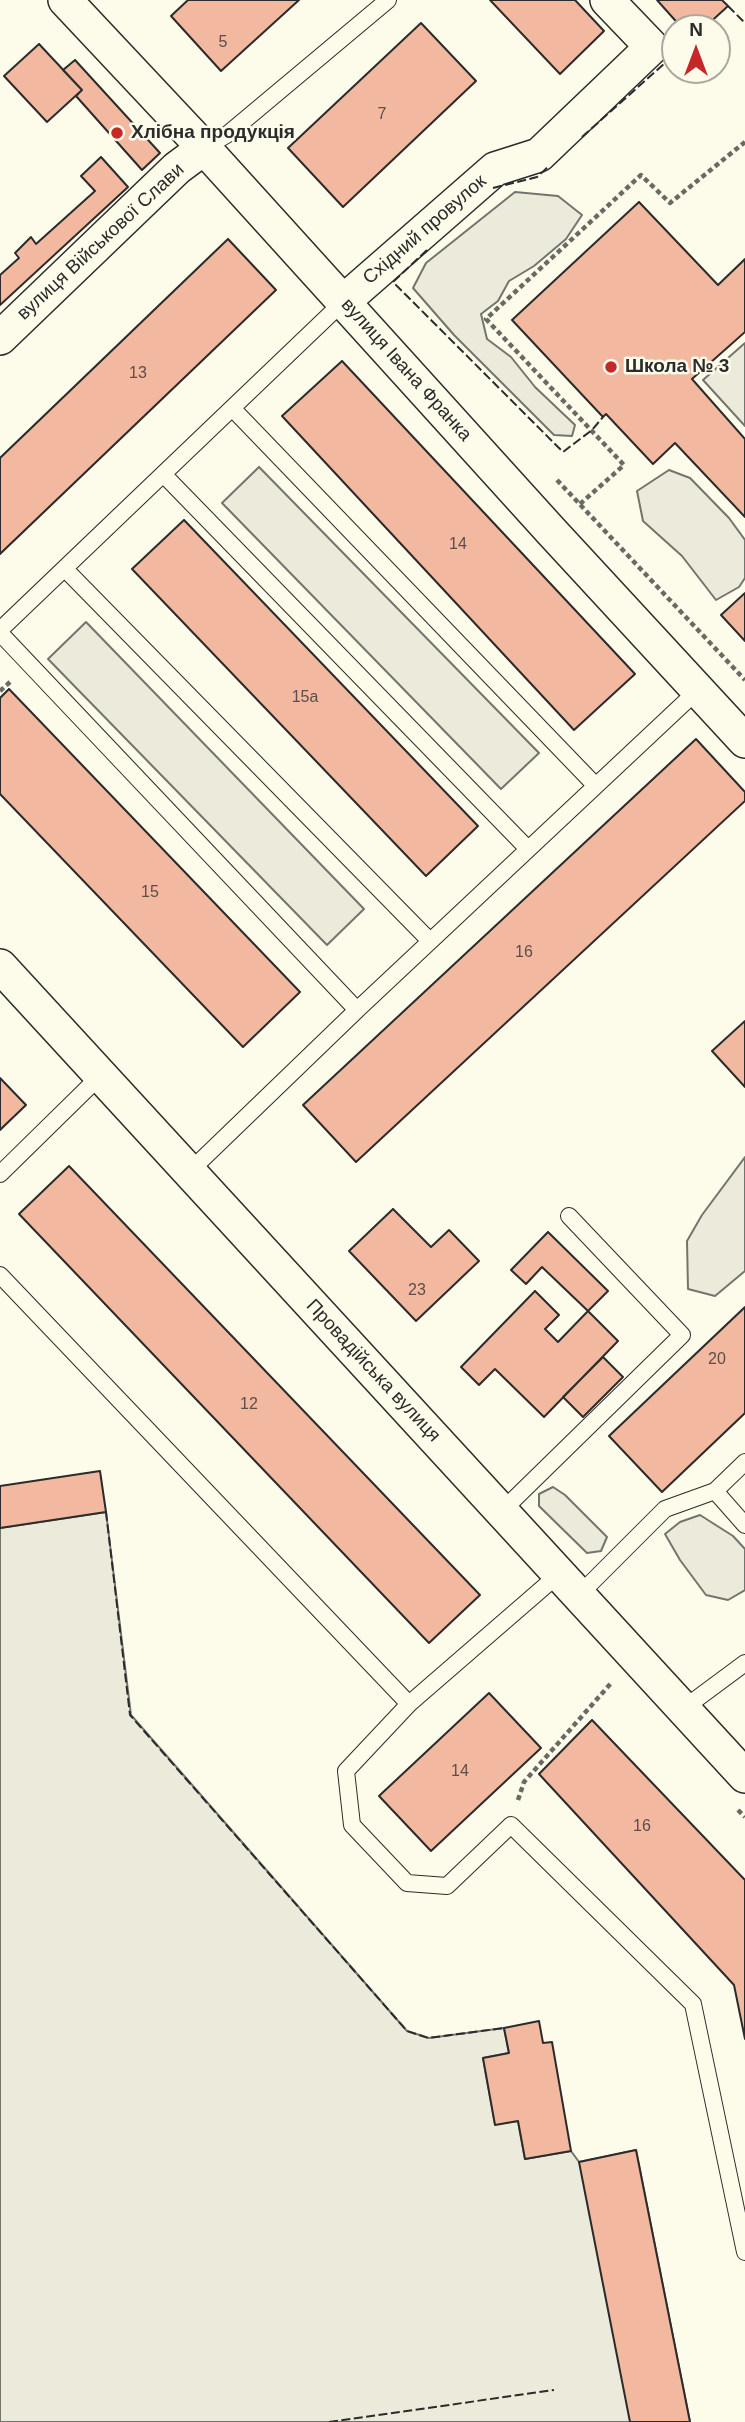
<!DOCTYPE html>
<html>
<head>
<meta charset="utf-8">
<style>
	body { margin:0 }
	#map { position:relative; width:745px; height:2422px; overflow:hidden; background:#fdfbea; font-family:Arial,sans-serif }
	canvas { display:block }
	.north { position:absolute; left:661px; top:14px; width:70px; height:70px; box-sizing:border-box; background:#fdfbea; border:2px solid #a9a89e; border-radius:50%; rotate:0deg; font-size:19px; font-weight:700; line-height:28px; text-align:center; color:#2b2b2b }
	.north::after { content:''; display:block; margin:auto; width:24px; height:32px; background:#c62828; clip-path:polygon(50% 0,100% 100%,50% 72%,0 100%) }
</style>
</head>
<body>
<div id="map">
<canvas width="745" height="2422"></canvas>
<div class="north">N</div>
</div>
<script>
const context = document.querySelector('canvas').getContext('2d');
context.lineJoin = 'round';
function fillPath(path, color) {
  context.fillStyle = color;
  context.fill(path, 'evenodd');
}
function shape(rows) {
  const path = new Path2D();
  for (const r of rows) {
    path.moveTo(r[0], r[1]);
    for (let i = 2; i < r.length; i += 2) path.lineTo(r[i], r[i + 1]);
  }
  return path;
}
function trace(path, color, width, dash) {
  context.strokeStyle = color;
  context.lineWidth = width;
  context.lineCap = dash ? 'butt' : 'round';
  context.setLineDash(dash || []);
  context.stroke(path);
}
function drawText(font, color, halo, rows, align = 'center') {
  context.font = font + ' Arial,sans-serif';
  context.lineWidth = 5;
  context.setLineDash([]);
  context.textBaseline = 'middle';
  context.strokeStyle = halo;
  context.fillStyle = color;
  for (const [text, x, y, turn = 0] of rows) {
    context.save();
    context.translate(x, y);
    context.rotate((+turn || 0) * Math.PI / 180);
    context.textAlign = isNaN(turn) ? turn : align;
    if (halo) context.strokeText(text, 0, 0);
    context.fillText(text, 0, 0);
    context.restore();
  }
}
const green = shape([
	[515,192,558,196,582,215,566,239,534,266,509,281,498,301,481,314,487,339,511,357,535,387,575,425,572,436,554,435,454,335,413,288,426,263,515,192],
	[745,343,745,426,703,380,745,343],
	[259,467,539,753,501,789,222,503,259,467],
	[669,470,690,478,729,518,745,540,745,578,739,587,716,600,682,556,643,521,637,491,669,470],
	[86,622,364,909,327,945,48,659,86,622],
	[745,1157,745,1271,715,1296,688,1289,687,1241,702,1215,745,1157],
	[553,1487,565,1495,607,1537,601,1551,587,1553,539,1506,539,1494,553,1487],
	[106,1512,131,1715,407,2031,429,2038,504,2028,509,2053,483,2058,495,2124,518,2121,525,2159,571,2151,579,2162,636,2150,690,2422,0,2422,0,1528,106,1512],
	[700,1515,733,1536,745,1549,745,1590,728,1600,706,1595,680,1560,665,1534,680,1522,700,1515]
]);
const building = shape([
	[188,0,299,0,221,71,171,16,188,0],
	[490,0,575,0,604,31,560,74,490,0],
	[657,0,722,0,728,6,704,28,682,28,657,0],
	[421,23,476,81,343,207,288,148,421,23],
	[39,44,82,90,47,122,4,76,39,44],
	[75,60,160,153,142,170,76,96,82,90,63,70,75,60],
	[101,157,128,187,0,305,0,275,19,258,15,253,31,237,36,244,95,191,81,176,101,157],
	[639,202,718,285,745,259,745,332,692,379,745,439,745,517,675,443,653,464,606,414,603,417,512,320,639,202],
	[228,239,276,290,0,554,0,458,228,239],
	[342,361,635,674,574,730,282,416,342,361],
	[184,520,478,826,426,876,132,569,184,520],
	[745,593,745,641,721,615,745,593],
	[9,689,300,992,243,1047,0,794,0,698,9,689],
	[696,739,745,792,745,801,356,1162,303,1105,696,739],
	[745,1021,745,1087,712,1051,745,1021],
	[0,1078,26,1105,0,1130,0,1078],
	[69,1166,480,1595,429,1643,19,1214,69,1166],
	[393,1209,431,1247,449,1230,479,1261,416,1321,349,1251,393,1209],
	[548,1232,608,1291,588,1311,542,1267,526,1284,511,1270,548,1232],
	[535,1291,559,1315,545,1329,558,1342,588,1311,618,1341,544,1417,495,1369,479,1385,461,1367,535,1291],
	[745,1307,745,1413,662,1492,609,1436,745,1307],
	[603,1357,623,1377,583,1417,563,1397,603,1357],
	[100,1471,106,1512,0,1528,0,1486,100,1471],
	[489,1693,541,1748,431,1851,379,1796,489,1693],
	[592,1720,745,1880,745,2039,734,1985,539,1774,592,1720],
	[539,2021,543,2043,552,2042,571,2151,525,2159,518,2121,495,2125,483,2058,509,2053,504,2028,539,2021],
	[636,2150,690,2422,630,2422,579,2162,636,2150]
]);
const path = shape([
	[557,480,745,680],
	[580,504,624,465,486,319,641,175,670,203,745,142],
	[0,691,10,682],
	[518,1800,524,1782,612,1682],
	[738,1810,745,1817]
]);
const lane = shape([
	[204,148,228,134,388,0],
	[232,408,595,785],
	[164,475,528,849],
	[65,569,430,941],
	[0,630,344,301],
	[0,633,357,1010,698,690],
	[189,1172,357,1010],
	[0,1174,101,1075],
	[0,1275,409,1704,559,1574],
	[715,1491,745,1525],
	[502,1511,682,1335,569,1216],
	[579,1595,665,1509,715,1491,745,1462],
	[409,1704,346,1771,352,1825,407,1883,447,1886,511,1825,693,2004,745,2252],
	[683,1709,745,1663]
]);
const street = shape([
	[65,0,204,148,551,531,745,741],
	[344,301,495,169,539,155,652,47,607,0],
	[0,338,177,168,204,148],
	[0,966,745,1776]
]);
const fence = shape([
	[728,6,745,23],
	[582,137,675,54],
	[493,188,537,177,548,167],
	[427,250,393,282,563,452,592,430,603,417],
	[106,1512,130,1715,407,2031,428,2038,504,2028],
	[329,2422,554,2390]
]);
const markers = [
	[117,133,7,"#c62828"],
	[611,367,7,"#c62828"]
];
const numberNames = [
	["5",223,43],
	["7",382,115],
	["13",138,374],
	["14",458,545],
	["15а",305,698],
	["15",150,893],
	["16",524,953],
	["23",417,1291],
	["20",717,1360],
	["12",249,1405],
	["14",460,1772],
	["16",642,1827]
];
const poiNames = [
	["Хлібна продукція",131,133],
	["Школа № 3",625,367]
];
const streetNames = [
	["Східний провулок",425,230,-41],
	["вулиця Військової Слави",101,242,-43],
	["вулиця Івана Франка",406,370,48],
	["Провадійська вулиця",373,1371,47]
];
fillPath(green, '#ecebdb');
trace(green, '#74746e', 2);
fillPath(building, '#f2b8a0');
trace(building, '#2b2b2b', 2);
trace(lane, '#2b2b2b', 18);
trace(street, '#2b2b2b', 36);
trace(path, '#6a6964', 4.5, [5, 3.5]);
trace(lane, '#fdfbea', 16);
trace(street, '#fdfbea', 33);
trace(fence, '#2b2b2b', 2, [9, 3.5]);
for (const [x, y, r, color] of markers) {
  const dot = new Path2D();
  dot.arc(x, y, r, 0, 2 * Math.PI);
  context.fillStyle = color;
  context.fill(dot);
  trace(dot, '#fdfbea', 2.5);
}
drawText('16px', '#5d4e48', null, numberNames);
drawText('bold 19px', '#2b2b2b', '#fdfbea', poiNames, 'left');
drawText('19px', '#2b2b2b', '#fdfbea', streetNames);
</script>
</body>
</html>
